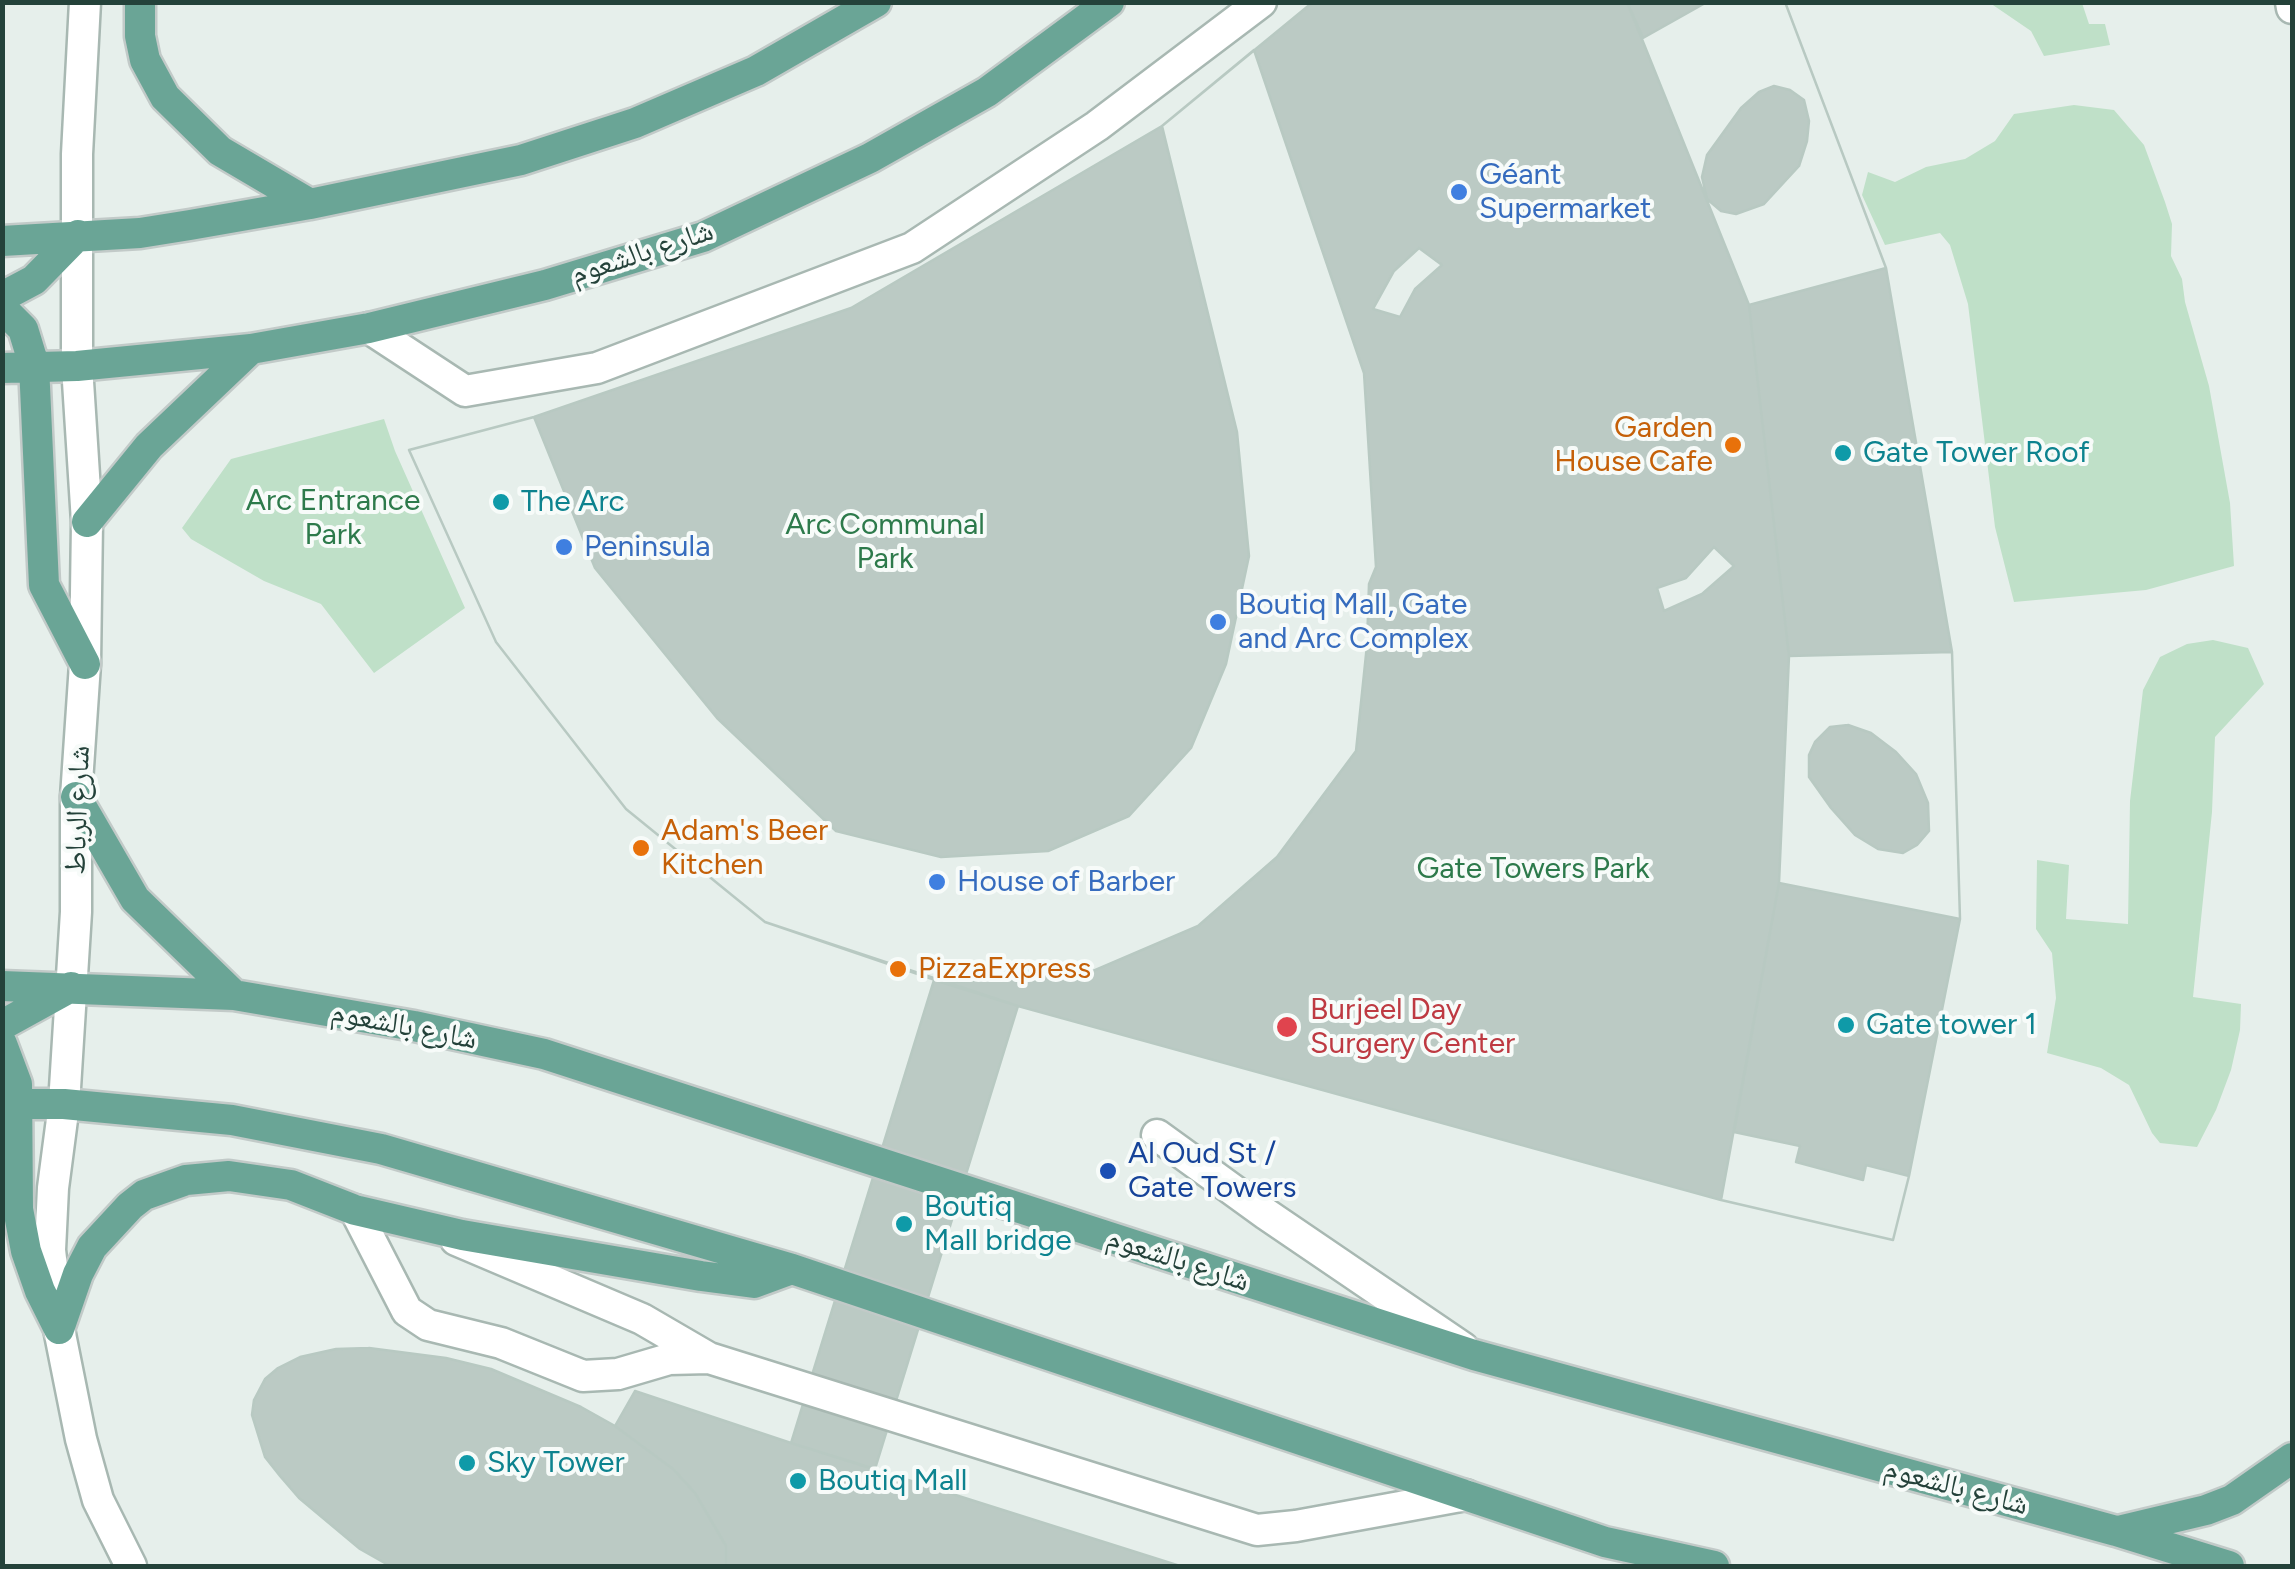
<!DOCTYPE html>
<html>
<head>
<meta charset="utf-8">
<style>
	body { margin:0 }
	#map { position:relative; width:2295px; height:1569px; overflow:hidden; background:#e6efeb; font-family:Figtree,sans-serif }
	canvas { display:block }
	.frame { position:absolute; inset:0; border:5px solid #24423a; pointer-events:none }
</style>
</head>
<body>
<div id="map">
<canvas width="2295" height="1569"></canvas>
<div class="frame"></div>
</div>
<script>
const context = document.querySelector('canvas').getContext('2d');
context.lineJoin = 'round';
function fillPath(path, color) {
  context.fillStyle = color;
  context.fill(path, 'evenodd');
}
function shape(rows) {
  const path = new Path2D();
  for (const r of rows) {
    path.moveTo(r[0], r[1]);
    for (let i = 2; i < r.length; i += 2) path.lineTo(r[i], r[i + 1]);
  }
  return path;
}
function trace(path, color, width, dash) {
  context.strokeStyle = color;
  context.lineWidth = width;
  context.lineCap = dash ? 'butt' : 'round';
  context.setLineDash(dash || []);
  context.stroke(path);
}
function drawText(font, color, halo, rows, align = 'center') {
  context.font = font + ' Figtree,"Noto Naskh Arabic",sans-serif';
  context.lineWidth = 8;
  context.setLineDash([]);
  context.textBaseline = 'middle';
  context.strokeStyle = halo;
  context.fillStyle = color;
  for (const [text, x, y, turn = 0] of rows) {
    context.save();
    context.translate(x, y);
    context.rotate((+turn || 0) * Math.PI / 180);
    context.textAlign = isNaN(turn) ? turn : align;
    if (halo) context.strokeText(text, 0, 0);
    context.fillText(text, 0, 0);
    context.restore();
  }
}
const green = shape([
	[1990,3,2082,3,2089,24,2105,24,2110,45,2044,56,2031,31],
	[2074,105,2114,110,2144,145,2165,202,2172,224,2171,256,2182,279,2185,302,2209,386,2230,503,2234,566,2146,590,2014,602,1995,527,1968,304,1950,245,1940,233,1885,245,1862,195,1868,172,1895,182,1926,167,1965,159,1995,141,2014,114],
	[384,419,395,451,465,608,374,673,321,604,264,581,191,539,182,528,231,459],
	[2213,640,2248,648,2264,684,2215,737,2212,812,2193,997,2241,1004,2240,1030,2231,1070,2216,1110,2197,1147,2160,1143,2152,1133,2129,1085,2101,1068,2047,1053,2056,998,2052,953,2036,929,2037,860,2069,865,2066,919,2128,924,2130,801,2143,690,2160,657,2187,644]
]);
const building = shape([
	[1313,2,1785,2,1886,268,1952,652,1960,919,1909,1176,1893,1240,1721,1200,1018,1006,765,922,626,809,496,642,409,450,534,417,851,308,1162,126,1313,2],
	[1627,2,1785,2,1886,268,1952,652,1960,919,1909,1176,1866,1165,1863,1180,1796,1162,1800,1146,1734,1132,1779,883,1789,656,1749,305,1627,2],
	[1774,86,1790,90,1804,100,1809,121,1807,141,1799,166,1764,204,1736,214,1721,211,1707,199,1702,177,1707,155,1741,108,1759,92,1774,86],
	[1848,725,1871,733,1896,752,1916,774,1928,803,1929,831,1917,845,1903,853,1878,849,1855,835,1831,808,1809,777,1809,755,1815,742,1830,727,1848,725],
	[1627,2,1707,2,1643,38,1627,2],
	[1254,50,1364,373,1376,567,1369,584,1367,645,1356,751,1277,857,1198,926,1093,971,944,983,765,922,626,809,496,642,409,450,534,417,595,568,717,718,836,831,941,857,1048,851,1129,816,1191,748,1226,664,1249,556,1237,432,1162,126,1254,50],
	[1419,248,1442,265,1415,289,1400,317,1373,309,1394,271,1419,248],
	[1886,268,1952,652,1789,656,1749,305,1886,268],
	[1714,547,1734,566,1702,594,1664,611,1657,588,1686,578,1714,547],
	[1779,883,1960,919,1909,1176,1893,1240,1721,1200,1779,883],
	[934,980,1018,1006,875,1469,791,1443,934,980],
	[369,1348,446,1358,491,1369,581,1407,615,1426,673,1469,695,1493,726,1546,726,1566,390,1566,360,1549,299,1498,280,1476,265,1457,252,1415,254,1400,265,1379,278,1368,300,1357,336,1349,369,1348],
	[635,1391,791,1443,1180,1566,726,1566,726,1546,695,1493,673,1469,615,1426,635,1391]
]);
const minor = shape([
	[85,2,77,154,77,366,87,522,85,664,76,797,76,912,64,1104,53,1188,50,1250,59,1329,81,1439,98,1500,131,1566],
	[2291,2,2292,8],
	[369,328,465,391,597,368,912,248,1097,126,1261,2],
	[1157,1135,1266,1214,1463,1348],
	[355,1210,407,1311,428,1325,501,1343,583,1376,618,1374,669,1359,709,1358],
	[456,1240,642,1319,709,1358,1257,1530,1296,1526,1466,1495]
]);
const major = shape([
	[140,2,140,36,145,60,165,97,220,151,310,204],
	[2,241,140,233,190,225,310,204,521,160,635,123,756,71,876,2],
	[2,297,34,280,78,235],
	[2,308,23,329,34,365,44,585,85,664],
	[2,368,77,366,251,349,369,328,545,285,703,237,870,158,987,92,1109,2],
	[87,522,149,446,251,349],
	[76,797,135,899,234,995],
	[2,986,234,995,414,1026,544,1054,1474,1355,2116,1531,2229,1566],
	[2,1025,71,987],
	[2,1044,17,1084,18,1209,26,1251,40,1291,59,1329],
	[2,1104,64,1104,232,1120,381,1149,792,1269,1605,1542,1714,1566],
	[59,1329,78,1274,92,1247,130,1206,144,1195,186,1180,229,1176,291,1185,355,1210,462,1235,701,1276,754,1283,792,1269],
	[2118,1531,2206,1510,2232,1500,2292,1458]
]);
const markers = [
	[1459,192,10,"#3f7fe0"],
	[1733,445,10,"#e8710a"],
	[1843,453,10,"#0f9aa8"],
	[501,502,10,"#0f9aa8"],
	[564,547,10,"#3f7fe0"],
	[1218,622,10,"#3f7fe0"],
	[641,848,10,"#e8710a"],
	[937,882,10,"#3f7fe0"],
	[898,969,10,"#e8710a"],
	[1846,1025,10,"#0f9aa8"],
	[1287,1027,12,"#e0444e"],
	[1108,1171,10,"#1a4fb4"],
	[904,1224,10,"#0f9aa8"],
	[467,1463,10,"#0f9aa8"],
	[798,1481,10,"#0f9aa8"]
];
const shopNames = [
	["Géant",1479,175],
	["Supermarket",1479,209],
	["Peninsula",584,547],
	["Boutiq Mall, Gate",1238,605],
	["and Arc Complex",1238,639],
	["House of Barber",957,882]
];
const streetNames = [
	["شارع بالشعوم",642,253,-18],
	["شارع الرباط",78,810,-88],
	["شارع بالشعوم",404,1026,11],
	["شارع بالشعوم",1178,1260,18],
	["شارع بالشعوم",1956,1487,15]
];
const foodNames = [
	["Garden",1713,428,"right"],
	["House Cafe",1713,462,"right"],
	["Adam's Beer",661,831],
	["Kitchen",661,865],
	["PizzaExpress",918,969]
];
const cultureNames = [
	["Gate Tower Roof",1863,453],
	["The Arc",521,502],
	["Gate tower 1",1866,1025],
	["Boutiq",924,1207],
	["Mall bridge",924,1241],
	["Sky Tower",487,1463],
	["Boutiq Mall",818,1481]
];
const parkNames = [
	["Arc Entrance",333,501],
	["Park",333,535],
	["Arc Communal",885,525],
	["Park",885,559],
	["Gate Towers Park",1533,869]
];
const healthNames = [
	["Burjeel Day",1310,1010],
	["Surgery Center",1310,1044]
];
const transitNames = [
	["Al Oud St /",1128,1154],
	["Gate Towers",1128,1188]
];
fillPath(green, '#bfe0c8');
fillPath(building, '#bbcac4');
trace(building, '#b8c9c2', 2.5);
trace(minor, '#a8b8b2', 35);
trace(major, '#c2cac8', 35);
trace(minor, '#fff', 30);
trace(major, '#6aa596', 30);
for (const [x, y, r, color] of markers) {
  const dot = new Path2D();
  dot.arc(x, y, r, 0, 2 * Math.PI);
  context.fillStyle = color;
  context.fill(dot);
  trace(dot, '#f7fbf9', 4);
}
drawText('30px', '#366cbe', '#f7fbf9', shopNames, 'left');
drawText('30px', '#24423a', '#f7fbf9', streetNames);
drawText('30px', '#c56008', '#f7fbf9', foodNames, 'left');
drawText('30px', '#0d838f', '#f7fbf9', cultureNames, 'left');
drawText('30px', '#2d7a4b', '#f7fbf9', parkNames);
drawText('30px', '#be3a42', '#f7fbf9', healthNames, 'left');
drawText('30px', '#164399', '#f7fbf9', transitNames, 'left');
</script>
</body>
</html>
